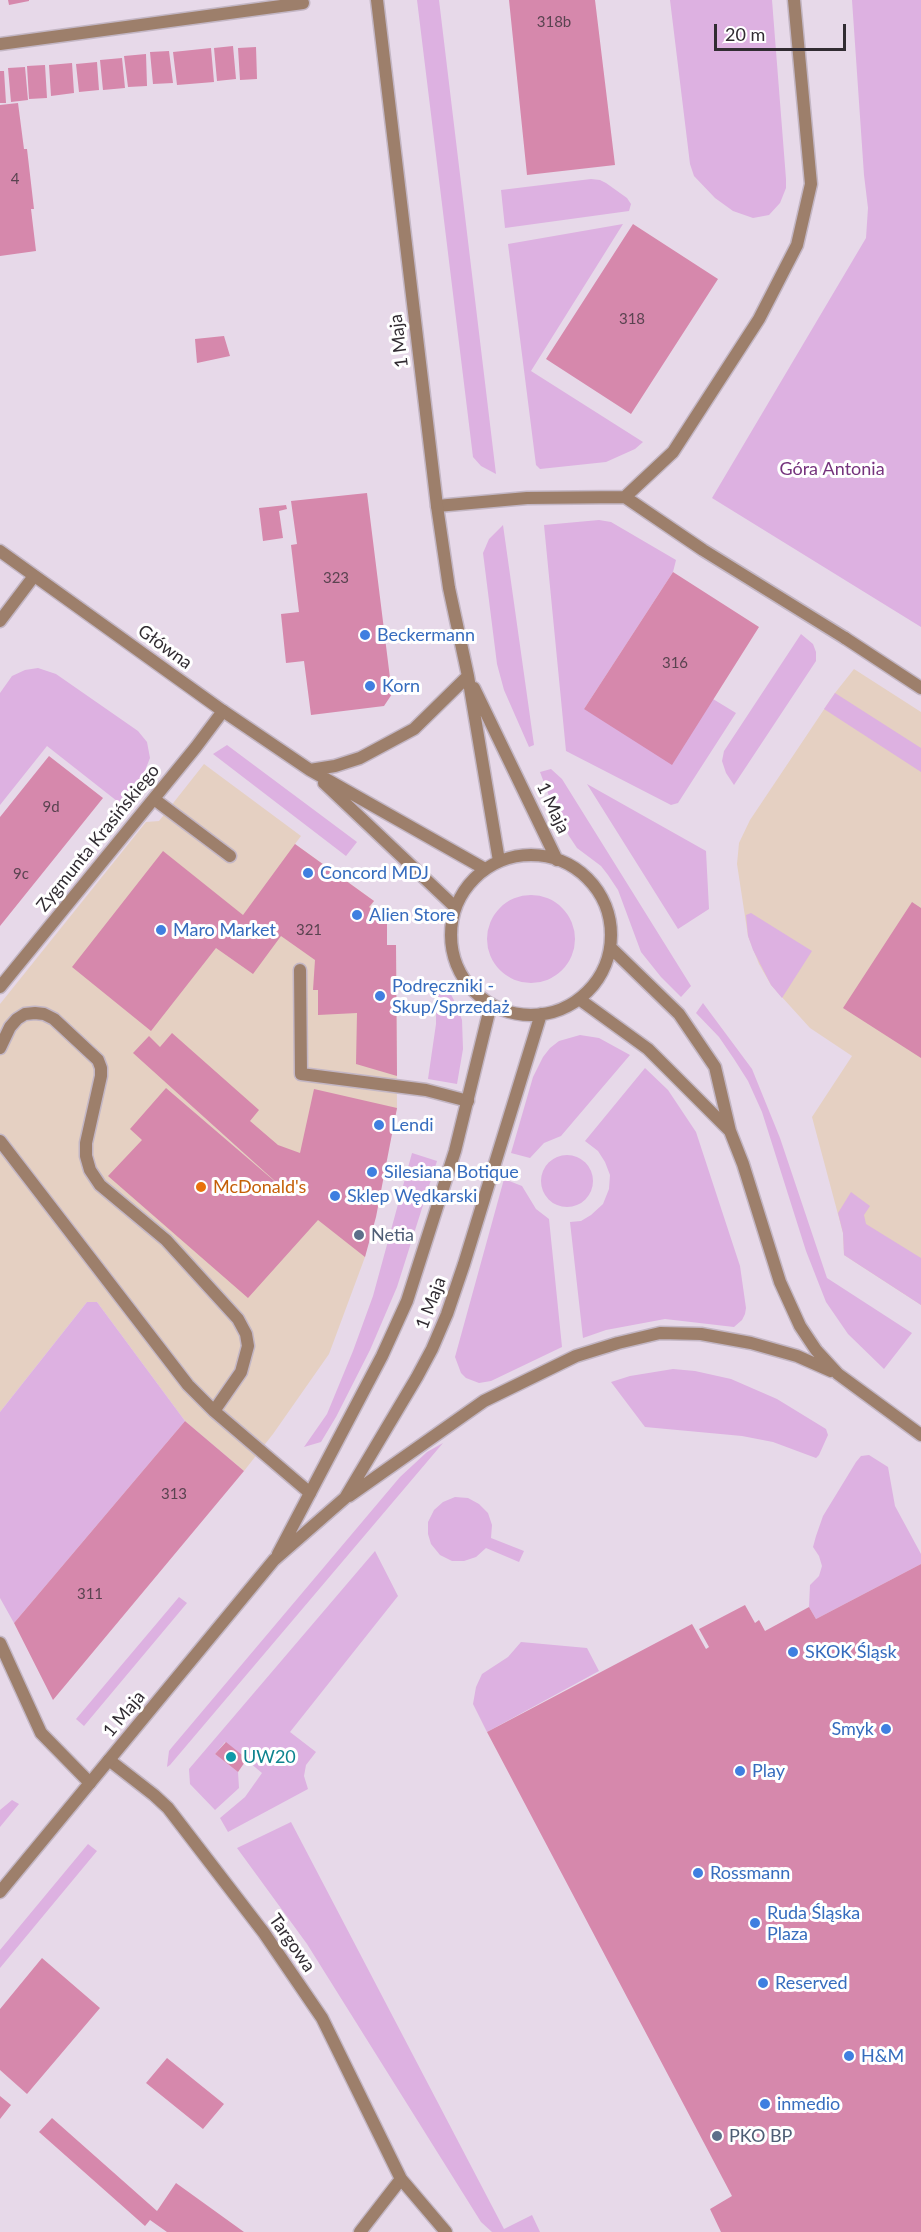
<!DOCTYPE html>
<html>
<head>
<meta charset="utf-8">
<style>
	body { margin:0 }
	#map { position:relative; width:921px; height:2232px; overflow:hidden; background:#e7d9e9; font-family:Lato,sans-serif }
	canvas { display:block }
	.scale { position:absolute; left:714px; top:24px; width:132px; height:27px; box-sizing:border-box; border:3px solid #312c32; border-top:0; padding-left:8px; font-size:18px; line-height:21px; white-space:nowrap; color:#312c32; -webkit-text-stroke:4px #fff; paint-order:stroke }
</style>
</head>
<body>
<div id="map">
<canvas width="921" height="2232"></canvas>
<div class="scale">20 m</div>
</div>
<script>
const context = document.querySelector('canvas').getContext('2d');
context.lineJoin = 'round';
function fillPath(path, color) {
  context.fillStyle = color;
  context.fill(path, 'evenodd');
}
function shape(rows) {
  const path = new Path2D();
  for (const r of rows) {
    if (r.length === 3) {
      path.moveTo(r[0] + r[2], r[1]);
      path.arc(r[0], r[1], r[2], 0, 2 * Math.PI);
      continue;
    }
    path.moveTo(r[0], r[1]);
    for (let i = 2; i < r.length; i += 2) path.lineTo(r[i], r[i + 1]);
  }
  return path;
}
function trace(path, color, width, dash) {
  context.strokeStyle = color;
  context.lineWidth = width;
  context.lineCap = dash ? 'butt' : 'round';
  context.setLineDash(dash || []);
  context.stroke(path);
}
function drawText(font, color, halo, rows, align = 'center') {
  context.font = font + ' Lato,sans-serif';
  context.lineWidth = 6;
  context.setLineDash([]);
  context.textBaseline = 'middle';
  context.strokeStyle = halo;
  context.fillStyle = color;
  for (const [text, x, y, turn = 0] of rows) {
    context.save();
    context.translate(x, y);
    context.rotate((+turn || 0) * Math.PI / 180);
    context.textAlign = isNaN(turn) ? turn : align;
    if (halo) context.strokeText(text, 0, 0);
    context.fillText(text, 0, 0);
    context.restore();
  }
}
const commercial = shape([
	[854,669,921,712,921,1305,844,1255,843,1233,812,1117,852,1056,810,1028,771,985,759,964,748,936,737,864,739,843,750,820,835,693],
	[204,764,301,836,295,844,374,901,370,907,387,923,387,945,396,945,397,1108,365,1257,329,1354,273,1434,244,1471,185,1421,97,1302,87,1302,0,1412,0,1004,146,822,159,821]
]);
const green = shape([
	[417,0,439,0,496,474,481,466,473,457],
	[670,0,772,0,786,179,786,188,780,203,769,215,753,218,733,211,715,198,694,176,690,164],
	[852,0,921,0,921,627,712,498,866,238,868,208,864,175],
	[591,179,600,180,606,183,627,198,631,204,629,211,505,228,501,190],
	[623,224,531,371,643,442,635,449,606,462,540,469,536,465,508,244],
	[599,520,611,522,676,560,673,572,584,709,713,699,736,713,678,803,671,805,566,751,544,525],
	[503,525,534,745,529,747,504,690,497,664,483,553,489,539],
	[801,634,813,644,816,652,816,661,734,785,726,773,722,761,724,751],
	[38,668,56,674,138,731,147,742,150,758,142,778,122,805,47,746,0,805,0,693,12,676,25,670],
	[835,693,921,748,921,772,824,709],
	[227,745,357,842,346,856,213,754],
	[551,769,562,779,691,986,681,997,661,977,641,952,618,890,608,875,601,866,577,848,569,836,552,804,540,772],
	[587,784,706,851,709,909,678,929],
	[531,939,44],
	[751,913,812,951,782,998,771,985,753,950,748,936,746,915],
	[446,985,457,1006,462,1020,463,1049,457,1084,428,1079,436,1024,436,991],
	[703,1003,752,1069,780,1138,827,1278,912,1333,884,1369,848,1334,826,1302,806,1251,762,1112,748,1081,734,1059,719,1037,696,1013],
	[580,1035,599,1038,630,1055,561,1136,544,1143,530,1158,511,1153,533,1077,543,1057,550,1048,559,1041],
	[645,1068,668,1090,696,1132,740,1266,746,1308,745,1314,742,1320,734,1327,665,1319,606,1330,583,1338,570,1222,581,1221,591,1215,603,1204,609,1189,610,1175,605,1162,598,1151,585,1141],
	[412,1153,437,1161,397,1287,370,1350,336,1417,321,1442,304,1447,327,1414,353,1351,373,1296],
	[567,1181,26],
	[504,1179,522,1186,536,1209,549,1219,562,1347,491,1381,479,1383,466,1378,461,1373,455,1357],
	[851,1192,870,1206,864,1215,866,1224,921,1258,921,1305,844,1255,843,1233,838,1213],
	[87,1302,97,1302,185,1421,14,1623,0,1598,0,1412],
	[673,1369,695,1371,731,1379,777,1399,826,1429,828,1435,819,1455,816,1458,773,1442,742,1436,645,1427,611,1382,630,1376],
	[443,1443,170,1765,167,1767,169,1751,173,1746,400,1477,427,1452],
	[869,1455,888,1467,895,1506,921,1554,921,1564,816,1619,809,1607,810,1585,819,1576,822,1566,819,1556,813,1547,816,1536,823,1516,856,1462,861,1456],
	[455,1497,468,1498,479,1504,488,1513,492,1525,491,1538,524,1551,519,1562,486,1548,476,1557,464,1561,452,1561,440,1555,431,1544,428,1534,428,1522,434,1510,443,1502],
	[375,1551,398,1596,290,1732,316,1752,306,1765,304,1776,308,1789,228,1832,220,1818,245,1797,262,1773,225,1742,215,1754,238,1772,239,1788,215,1810,190,1784,189,1769],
	[179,1597,187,1603,84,1726,76,1719],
	[521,1642,587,1648,599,1671,487,1732,473,1704,476,1687,482,1674,508,1657],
	[12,1800,19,1804,0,1827,0,1810],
	[291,1822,504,2229,532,2215,540,2232,492,2232,481,2222,307,1944,237,1848],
	[88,1844,97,1851,0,1968,0,1950]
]);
const building = shape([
	[8,0,29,0,29,1,9,5],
	[509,0,595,0,615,165,527,175],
	[233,46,236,79,217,81,214,48],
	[256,47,257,79,240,80,238,48],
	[211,48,214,82,177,85,173,52],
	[169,51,173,83,153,84,150,52],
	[146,54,147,86,128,87,124,56],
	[122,58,125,88,103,90,100,60],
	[97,62,99,90,79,92,76,64],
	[72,63,74,93,51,96,49,65],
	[45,65,47,98,29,99,27,66],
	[25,67,28,100,11,102,8,68],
	[0,71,4,71,6,103,0,103],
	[18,103,24,149,27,149,34,209,31,209,36,251,0,256,0,105],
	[633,224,718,279,631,414,546,359],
	[224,336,230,356,197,363,195,339],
	[367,493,392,694,384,706,311,715,304,661,286,663,281,614,299,612,291,545,297,544,291,501],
	[286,505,287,509,279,511,283,538,263,541,259,508],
	[673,572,759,627,672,765,584,709],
	[49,756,103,798,0,926,0,817],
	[295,844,374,901,369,907,387,923,387,945,396,945,397,1076,356,1064,357,1013,318,1015,318,990,313,990,315,960,281,936,253,974,216,948,151,1031,72,967,163,851,243,915],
	[912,902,921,908,921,1058,843,1008],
	[172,1033,259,1110,250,1121,278,1145,300,1153,314,1089,397,1108,376,1217,365,1257,318,1220,248,1298,108,1176,142,1140,130,1129,166,1088,286,1191,133,1053,149,1036,160,1047],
	[185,1421,244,1471,53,1700,14,1623],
	[921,1564,921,2232,721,2232,710,2209,732,2196,487,1732,692,1624,706,1649,709,1647,699,1629,745,1605,755,1623,759,1620,765,1631,809,1607,816,1619],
	[226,1742,247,1759,238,1772,215,1754],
	[42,1958,100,2008,27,2094,0,2070,0,2009],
	[167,2058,224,2104,203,2129,146,2083],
	[0,2096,11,2105,0,2119],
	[52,2118,157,2211,176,2183,244,2232,167,2232,150,2220,145,2226,39,2132]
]);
const service = shape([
	[0,44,303,3],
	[845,638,921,688],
	[154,799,230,856],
	[300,970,301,1074,426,1090,468,1101],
	[0,1048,10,1027,17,1019,25,1014,35,1013,44,1014,54,1019,98,1060,101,1068,101,1076,86,1143,86,1156,90,1170,100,1185,166,1240,238,1319,246,1334,248,1346,241,1372,214,1411],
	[0,1141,188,1385,214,1411,310,1493],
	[0,1643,41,1733,90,1783]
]);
const minor = shape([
	[625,497,673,452,759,319,797,245,811,184,794,0],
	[437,506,527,498,625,497,703,550,845,638],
	[0,621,34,576],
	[0,987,196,747,223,711],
	[109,1760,154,1795,168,1808,264,1933,322,2018,401,2179,360,2232],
	[401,2179,446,2232]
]);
const tertiary = shape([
	[377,0,437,506,449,588,468,676,499,861],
	[0,551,223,711,310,770,485,869],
	[474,688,557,860],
	[310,770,335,766,360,758,414,729,468,676],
	[324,783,455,907],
	[531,935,80],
	[610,947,679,1014,715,1067,730,1131,743,1164,780,1282,800,1326,816,1350,838,1374,921,1435],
	[579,999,648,1049,729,1130],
	[349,1496,484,1401,576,1356,618,1343,660,1333,701,1334,751,1343,797,1356,831,1371],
	[278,1554,382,1356,407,1301,455,1151,491,1004],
	[0,1892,274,1560,345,1498,417,1377,432,1349,447,1314,464,1264,541,1014]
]);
const markers = [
	[365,635,6,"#3f7fe0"],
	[370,686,6,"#3f7fe0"],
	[308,873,6,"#3f7fe0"],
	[357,915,6,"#3f7fe0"],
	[161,930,6,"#3f7fe0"],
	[380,996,6,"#3f7fe0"],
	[379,1125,6,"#3f7fe0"],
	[372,1172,6,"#3f7fe0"],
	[201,1187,6,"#e8710a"],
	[335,1196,6,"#3f7fe0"],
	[359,1235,6,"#5c6f8a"],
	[793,1652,6,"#3f7fe0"],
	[886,1729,6,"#3f7fe0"],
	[231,1757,6,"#0f9aa8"],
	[740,1771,6,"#3f7fe0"],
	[698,1873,6,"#3f7fe0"],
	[755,1923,6,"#3f7fe0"],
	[763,1983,6,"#3f7fe0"],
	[849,2056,6,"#3f7fe0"],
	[765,2104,6,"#3f7fe0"],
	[717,2136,6,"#5c6f8a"]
];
const numberNames = [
	["318b",554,22],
	["4",15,179],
	["318",632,319],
	["323",336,578],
	["316",675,663],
	["9d",51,807],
	["9c",21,874],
	["321",309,930],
	["313",174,1494],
	["311",90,1594]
];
const streetNames = [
	["1 Maja",399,341,-97],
	["Główna",165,647,36],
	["1 Maja",553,808,65],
	["Zygmunta Krasińskiego",98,838,-51],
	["1 Maja",431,1303,-69],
	["1 Maja",124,1714,-50],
	["Targowa",292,1943,55]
];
const parkNames = [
	["Góra Antonia",832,469]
];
const shopNames = [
	["Beckermann",377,635],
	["Korn",382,686],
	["Concord MDJ",320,873],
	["Alien Store",369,915],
	["Maro Market",173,930],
	["Podręczniki -",392,986],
	["Skup/Sprzedaż",392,1007],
	["Lendi",391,1125],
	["Silesiana Botique",384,1172],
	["Sklep Wędkarski",347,1196],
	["SKOK Śląsk",805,1652],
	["Smyk",874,1729,"right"],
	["Play",752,1771],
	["Rossmann",710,1873],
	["Ruda Śląska",767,1913],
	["Plaza",767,1934],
	["Reserved",775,1983],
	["H&M",861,2056],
	["inmedio",777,2104]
];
const foodNames = [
	["McDonald's",213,1187]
];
const serviceNames = [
	["Netia",371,1235],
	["PKO BP",729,2136]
];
const cultureNames = [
	["UW20",243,1757]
];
fillPath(commercial, '#e5d0c2');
fillPath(green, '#ddb1e1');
fillPath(building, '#d688ac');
trace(service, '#c3b6c4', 15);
trace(minor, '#c3b6c4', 15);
trace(tertiary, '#c3b6c4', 15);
trace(service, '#9d7f6b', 12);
trace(minor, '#9d7f6b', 12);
trace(tertiary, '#9d7f6b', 12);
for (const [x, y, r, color] of markers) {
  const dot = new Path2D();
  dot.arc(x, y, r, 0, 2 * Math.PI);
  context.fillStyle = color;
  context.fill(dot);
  trace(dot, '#fff', 2);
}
drawText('15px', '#5a4350', null, numberNames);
drawText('18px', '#312c32', '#fff', streetNames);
drawText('18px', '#75337d', '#fff', parkNames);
drawText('18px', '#366cbe', '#fff', shopNames, 'left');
drawText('18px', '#c56008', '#fff', foodNames, 'left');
drawText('18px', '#4e5e75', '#fff', serviceNames, 'left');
drawText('18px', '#0d838f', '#fff', cultureNames, 'left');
</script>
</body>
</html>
